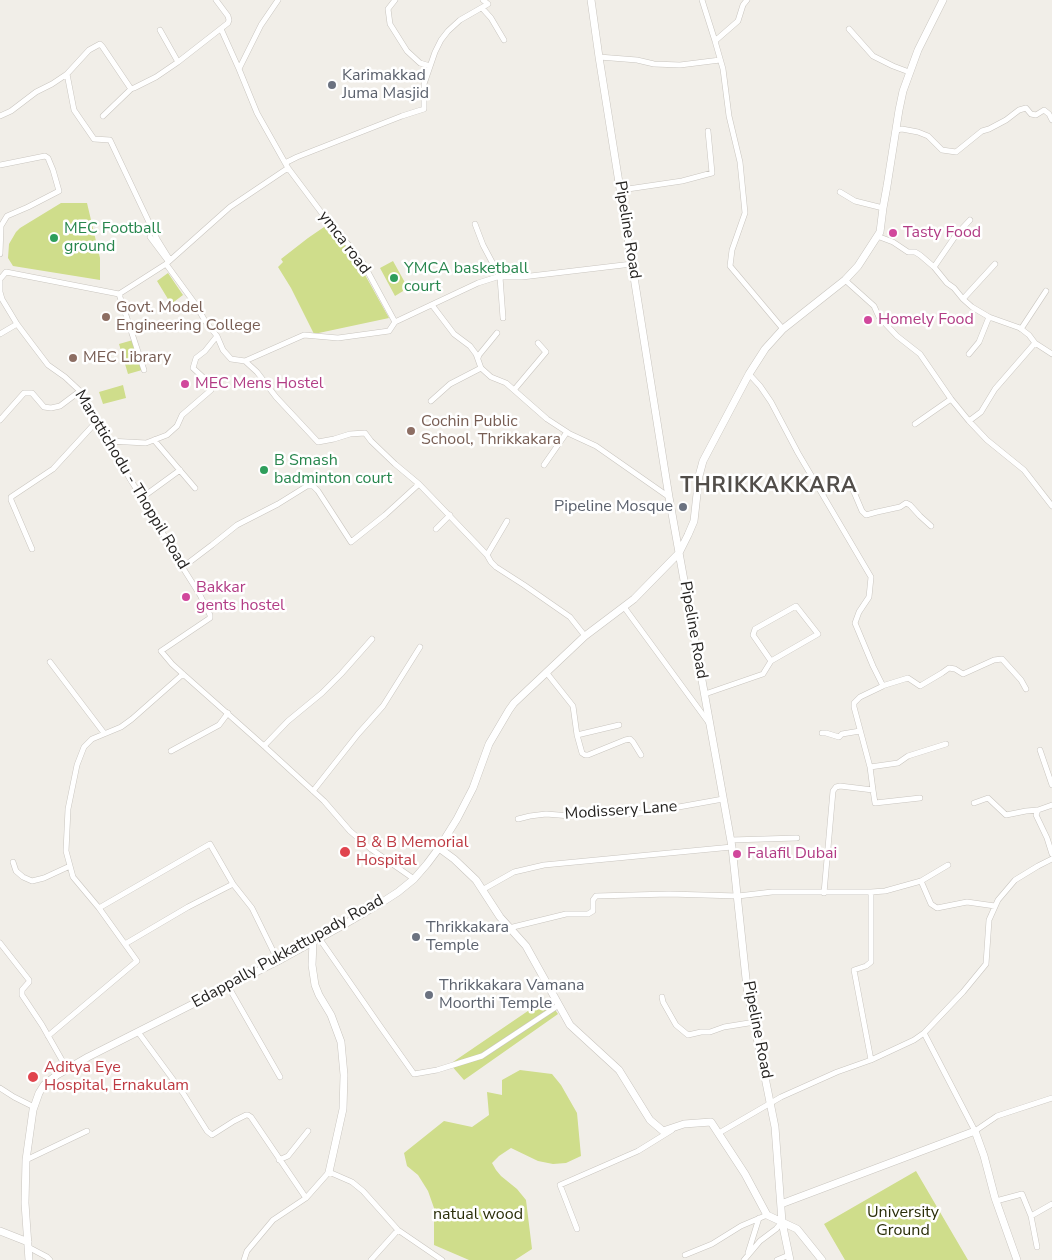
<!DOCTYPE html>
<html>
<head>
<meta charset="utf-8">
<style>
	body { margin:0 }
	canvas { display:block; background:#f1eee8 }
</style>
</head>
<body>
<canvas width="1052" height="1260"></canvas>
<script>
const context = document.querySelector('canvas').getContext('2d');
context.lineJoin = 'round';
function fillPath(path, color) {
  context.fillStyle = color;
  context.fill(path, 'evenodd');
}
function shape(rows) {
  const path = new Path2D();
  for (const r of rows) {
    path.moveTo(r[0], r[1]);
    for (let i = 2; i < r.length; i += 2) path.lineTo(r[i], r[i + 1]);
  }
  return path;
}
function trace(path, color, width, dash) {
  context.strokeStyle = color;
  context.lineWidth = width;
  context.lineCap = dash ? 'butt' : 'round';
  context.setLineDash(dash || []);
  context.stroke(path);
}
function drawText(font, color, halo, rows, align = 'center') {
  context.font = font + ' "Nunito Sans",sans-serif';
  context.lineWidth = 5;
  context.setLineDash([]);
  context.textBaseline = 'middle';
  context.strokeStyle = halo;
  context.fillStyle = color;
  for (const [text, x, y, turn = 0] of rows) {
    context.save();
    context.translate(x, y);
    context.rotate((+turn || 0) * Math.PI / 180);
    context.textAlign = isNaN(turn) ? turn : align;
    if (halo) context.strokeText(text, 0, 0);
    context.fillText(text, 0, 0);
    context.restore();
  }
}
const green = shape([
	[61,203,87,203,100,258,100,280,13,266,8,258,9,244,16,232,20,228],
	[327,225,354,255,389,318,314,334,291,288,278,267,283,262,281,259,308,238],
	[393,261,408,288,395,296,380,268],
	[168,273,183,295,171,304,157,281],
	[133,340,142,370,128,374,119,344],
	[123,385,126,398,103,404,99,392],
	[547,998,558,1014,464,1080,450,1064],
	[520,1070,552,1074,561,1085,577,1113,581,1156,566,1163,553,1164,538,1161,511,1148,499,1156,492,1163,496,1170,501,1176,517,1189,526,1200,532,1249,515,1260,469,1260,434,1245,434,1208,428,1191,418,1175,407,1166,404,1153,444,1121,472,1127,489,1115,487,1092,502,1095,502,1080],
	[916,1171,968,1260,845,1260,824,1224]
]);
const street = shape([
	[278,0,261,25,239,69,257,113,288,168,324,216,353,250,363,263,395,322],
	[395,0,388,9,390,24,407,51,420,63,430,66],
	[702,0,715,41],
	[747,0,743,5,738,21,715,41,723,69,729,116,740,162,745,213,732,250,730,266,783,329],
	[482,8,491,18,504,40],
	[221,29,239,69],
	[849,29,873,56,893,66,909,72],
	[160,30,178,62],
	[599,57,637,60,654,64,680,65,720,60],
	[67,74,74,110,94,139,110,140,157,239,170,260],
	[0,116,11,111,36,92,52,84,67,74,89,50,100,44,102,46,131,89],
	[103,116,131,89,134,88,156,77,178,62,228,23,229,20,228,16,216,0],
	[896,130,902,129,918,132,928,136,942,150,956,152,982,131,989,129,1006,120,1019,110,1026,108,1031,114,1036,115,1044,110,1049,114,1052,120],
	[285,163,297,157,402,116,424,109,424,84,435,52,441,40,448,31,460,20,488,4,483,0],
	[0,165,45,156,48,158,53,170,59,191,28,207,7,216,1,226,0,254],
	[288,168,230,207,166,264,119,294,6,272,0,279,0,292,2,299,17,324,32,344,48,365,65,377,80,391,127,474,159,526,171,549,200,595,210,615,210,618,161,651,172,664,183,674,264,746,324,801,350,831,371,849,414,879],
	[621,190,682,181,712,173,708,131],
	[840,192,855,201,883,208],
	[475,224,483,245,500,277,503,318],
	[877,236,893,242,908,252,915,252,920,255,934,267,947,283,954,288,963,299,972,307,989,317,1020,328,1029,335,1035,343,1052,354],
	[150,237,168,261],
	[166,264,196,305,205,321,217,336,223,350,231,359,245,361,257,372,276,397,318,442,334,439,350,434,365,433,371,441,395,464,419,484,444,510,487,555,491,562,496,567,524,585,570,617,585,636],
	[934,267,956,235,970,220],
	[845,280,874,306,879,317,897,336,920,354,951,399,969,421,987,440,1024,470,1052,506],
	[119,294,144,370],
	[963,299,995,264],
	[432,305,454,334,470,346,476,354,481,368,491,377,506,383,547,419,570,434,596,446,669,497],
	[1021,329,1046,291],
	[0,334,17,324],
	[969,354,979,342,989,317],
	[478,358,479,355,497,333],
	[245,361,304,335,338,338,389,331,395,322,478,283,497,277,522,277,632,264],
	[749,374,760,386,771,402,798,453,871,577,869,597,859,612,855,623,873,666,883,686,860,697,854,703,854,707,870,767],
	[514,390,546,352,538,343],
	[431,401,450,384,481,368],
	[0,420,24,393,32,393,44,407,51,408,60,406,80,391],
	[969,421,981,412,995,389,1035,343],
	[915,424,951,399],
	[154,440,195,488],
	[109,441,146,443,167,435,177,426,182,415,211,390,205,379,193,368,196,358,205,351,217,336],
	[544,465,567,432],
	[822,493,848,483,851,485,862,511,866,515,877,512,900,507,906,503,910,505,920,516,931,526],
	[147,494,180,470],
	[436,529,450,515],
	[32,549,11,500,11,497,53,469,98,420],
	[487,555,507,521],
	[183,567,212,545,237,525,278,504,307,486,313,486,318,491,351,542,385,515,419,484],
	[624,607,709,723],
	[50,662,104,733],
	[546,672,573,706,577,735,619,725],
	[882,686,908,678,920,686,942,673,949,668,955,669,963,674,994,660,1002,659,1021,680,1026,689],
	[705,694,763,674,771,661,818,634,796,606,755,629,753,635,771,661],
	[822,733,826,733,839,737,842,734,860,731],
	[577,735,582,753,585,755,588,755,625,740,630,739,633,742,641,755],
	[264,746,288,721,322,693,341,674,372,639],
	[1040,750,1052,785],
	[171,751,219,725,228,713],
	[873,790,875,803,920,798],
	[313,791,358,734,383,706,420,647],
	[974,803,988,798,1006,815,1026,811,1038,810],
	[1052,805,1038,810,1036,815,1047,838,1052,854],
	[518,819,530,816,546,814,571,816,643,813,662,810,723,799],
	[731,840,797,838],
	[13,862,16,871,23,877,32,881,44,878,70,866],
	[921,881,931,904,937,908,967,902,995,906],
	[482,890,514,872,544,865,732,847],
	[824,893,833,791,836,787,840,786,873,790,870,767,898,763,908,756,946,744],
	[99,908,73,877,66,851,68,809,77,765,84,747,92,739,121,727,132,719,183,674],
	[509,928,566,914,588,914,593,911,593,900,596,896,669,894,738,896,772,892,871,892,885,891,921,881,948,865],
	[319,938,380,1026,414,1074,437,1070,482,1056,559,1005],
	[0,943,29,980,29,982,22,990,22,995,42,1025,67,1069],
	[125,944,188,907,233,884,252,908,278,961],
	[228,986,280,1077],
	[662,997,663,1002,676,1025,688,1035,701,1032,710,1032,724,1027,755,1022],
	[138,1032,183,1093,207,1131,212,1135,234,1121,246,1115,248,1115,251,1117,306,1198],
	[924,1033,975,1131,997,1116,1052,1098],
	[48,1036,137,961,99,908,210,844,233,884],
	[871,1060,854,970,866,966,871,962,871,892],
	[0,1088,14,1097,34,1107],
	[719,1133,781,1097,837,1072,871,1060,914,1040,924,1033,963,992,986,964,989,920,998,900,1015,880,1038,866,1052,859],
	[26,1160,87,1131],
	[279,1160,288,1156,308,1131],
	[996,1201,1022,1194,1031,1216,1052,1204],
	[1031,1216,1037,1247],
	[577,1229,560,1185,638,1151,672,1130],
	[28,1247,47,1257,50,1260],
	[748,1253,759,1218],
	[685,1255,712,1244,741,1226,767,1215],
	[244,1260,247,1251,273,1220,306,1198,329,1172,352,1182,363,1191,398,1230,442,1260],
	[371,1260,398,1230],
	[744,1260,760,1241,776,1229,782,1222],
	[777,1260,789,1255]
]);
const secondary = shape([
	[591,0,599,57,669,497,732,847,747,988,775,1127,782,1222,790,1260],
	[439,848,454,859,476,880,500,917,526,946,570,1025,619,1070,650,1120,663,1131,684,1124,711,1122,745,1174,767,1215,797,1229,822,1260],
	[313,942,312,965,315,985,319,995,331,1015,341,1042,344,1075,343,1109,329,1172],
	[781,1204,975,1131,984,1156,995,1198,1017,1260],
	[0,1231,28,1242],
	[29,1260,25,1203,26,1160,33,1110,39,1093,44,1085,57,1075,88,1057,278,961,338,928,381,903,398,892,414,879,427,864,439,848,457,819,473,788,489,744,509,710,514,703,585,636,634,599,679,553,688,535,694,521,699,476,703,461,749,374,765,349,783,329,845,280,858,266,880,232,883,208,887,186,899,110,903,91,918,50,943,0]
]);
const markers = [
	[332,85,5,"#6b7280"],
	[893,233,5,"#d1479c"],
	[54,238,5,"#2e9e5b"],
	[394,278,5,"#2e9e5b"],
	[106,317,5,"#8d6e63"],
	[868,320,5,"#d1479c"],
	[73,358,5,"#8d6e63"],
	[185,384,5,"#d1479c"],
	[411,431,5,"#8d6e63"],
	[264,470,5,"#2e9e5b"],
	[683,507,5,"#6b7280"],
	[186,597,5,"#d1479c"],
	[345,852,6,"#e0444e"],
	[737,854,5,"#d1479c"],
	[416,937,5,"#6b7280"],
	[429,995,5,"#6b7280"],
	[33,1077,6,"#e0444e"]
];
const worshipNames = [
	["Karimakkad",342,76],
	["Juma Masjid",342,94],
	["Pipeline Mosque",673,507,"right"],
	["Thrikkakara",426,928],
	["Temple",426,946],
	["Thrikkakara Vamana",439,986],
	["Moorthi Temple",439,1004]
];
const leisureNames = [
	["MEC Football",64,229],
	["ground",64,247],
	["YMCA basketball",404,269],
	["court",404,287],
	["B Smash",274,461],
	["badminton court",274,479]
];
const streetNames = [
	["Pipeline Road",627,230,81],
	["ymca road",344,243,53],
	["Marottichodu - Thoppil Road",131,480,59],
	["Pipeline Road",693,630,80],
	["Modissery Lane",621,811,-4],
	["Edappally Pukkattupady Road",288,952,-29],
	["Pipeline Road",757,1030,79]
];
const hotelNames = [
	["Tasty Food",903,233],
	["Homely Food",878,320],
	["MEC Mens Hostel",195,384],
	["Bakkar",196,588],
	["gents hostel",196,606],
	["Falafil Dubai",747,854]
];
const educationNames = [
	["Govt. Model",116,308],
	["Engineering College",116,326],
	["MEC Library",83,358],
	["Cochin Public",421,422],
	["School, Thrikkakara",421,440]
];
const healthNames = [
	["B & B Memorial",356,843],
	["Hospital",356,861],
	["Aditya Eye",44,1068],
	["Hospital, Ernakulam",44,1086]
];
const parkNames = [
	["University",903,1213],
	["Ground",903,1231],
	["natual wood",478,1215]
];
const districtNames = [
	["THRIKKAKKARA",769,487]
];
fillPath(green, '#cfdd8b');
trace(street, '#c9c5bf', 6);
trace(secondary, '#c9c5bf', 8);
trace(street, '#fff', 5);
trace(secondary, '#fff', 7);
for (const [x, y, r, color] of markers) {
  const dot = new Path2D();
  dot.arc(x, y, r, 0, 2 * Math.PI);
  context.fillStyle = color;
  context.fill(dot);
  trace(dot, '#fff', 2);
}
drawText('16px', '#5b616d', '#fff', worshipNames, 'left');
drawText('16px', '#27864d', '#fff', leisureNames, 'left');
drawText('16px', '#262422', '#fff', streetNames);
drawText('16px', '#b23c85', '#fff', hotelNames, 'left');
drawText('16px', '#785e54', '#fff', educationNames, 'left');
drawText('16px', '#be3a42', '#fff', healthNames, 'left');
drawText('16px', '#2a2e09', '#fff', parkNames);
context.letterSpacing = '1px';
drawText('bold 21px', '#524e4a', '#fff', districtNames);
context.letterSpacing = '0px';
</script>
</body>
</html>
